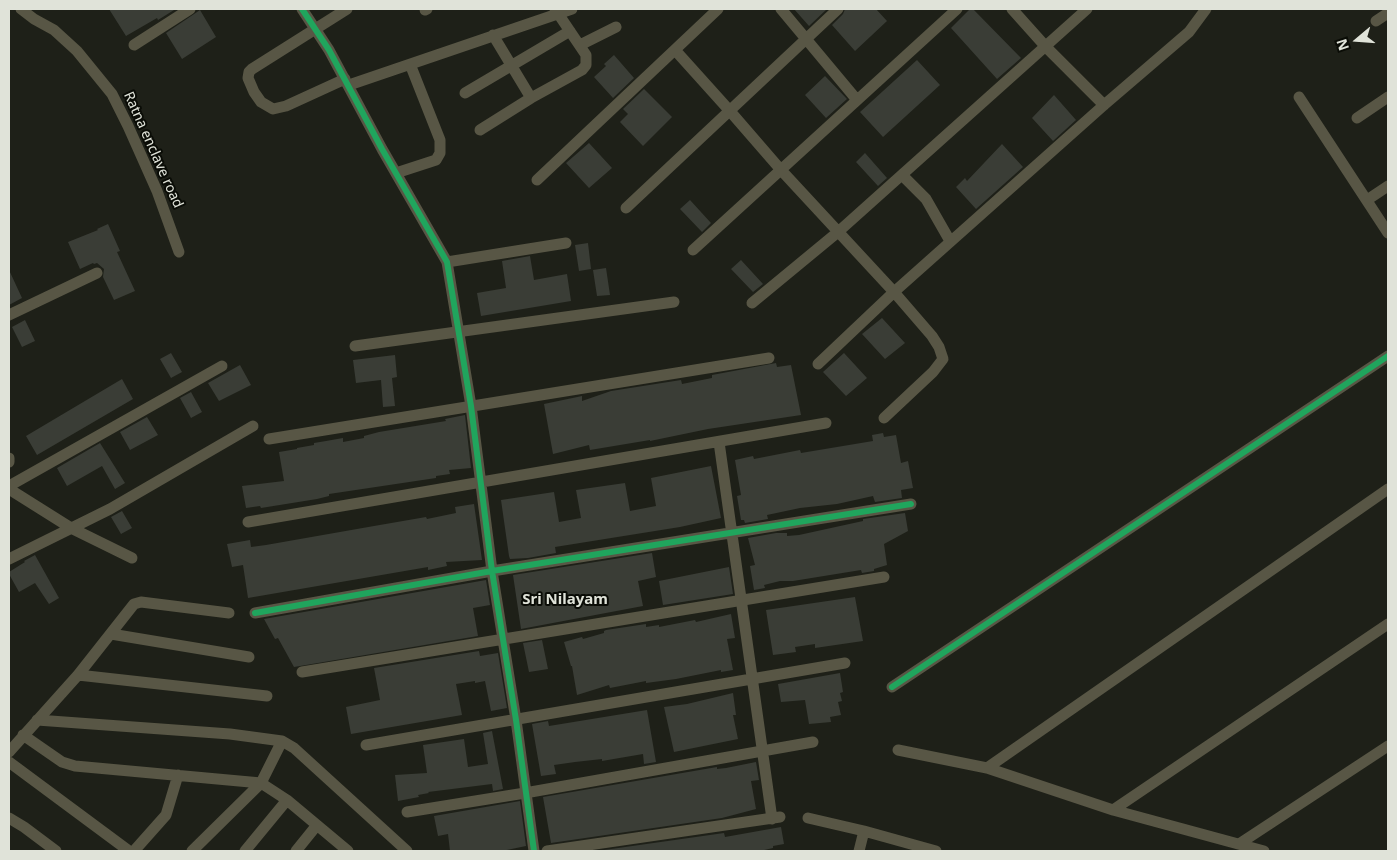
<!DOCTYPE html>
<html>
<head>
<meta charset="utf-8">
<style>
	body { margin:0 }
	#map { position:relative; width:1397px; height:860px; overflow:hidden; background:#1e2018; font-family:"Noto Sans",sans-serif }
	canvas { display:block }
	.frame { position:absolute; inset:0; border:10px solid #e0e3d9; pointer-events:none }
	.north { position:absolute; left:1332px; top:15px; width:50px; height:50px; -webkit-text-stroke:4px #0a0c06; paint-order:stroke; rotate:252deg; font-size:14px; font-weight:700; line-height:20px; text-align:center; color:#e0e3d9 }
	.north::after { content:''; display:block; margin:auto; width:18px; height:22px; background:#e0e3d9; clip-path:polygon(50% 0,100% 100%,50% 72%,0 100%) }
</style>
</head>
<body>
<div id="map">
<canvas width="1397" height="860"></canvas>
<div class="frame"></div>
<div class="north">N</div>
</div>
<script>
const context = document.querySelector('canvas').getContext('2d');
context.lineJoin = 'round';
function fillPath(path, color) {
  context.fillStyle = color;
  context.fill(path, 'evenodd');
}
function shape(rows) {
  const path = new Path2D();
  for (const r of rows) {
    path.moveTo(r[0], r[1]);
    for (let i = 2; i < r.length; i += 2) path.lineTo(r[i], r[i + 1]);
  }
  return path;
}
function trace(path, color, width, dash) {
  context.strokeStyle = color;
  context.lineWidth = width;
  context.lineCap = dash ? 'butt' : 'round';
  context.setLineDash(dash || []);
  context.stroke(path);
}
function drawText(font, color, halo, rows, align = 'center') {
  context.font = font + ' "Noto Sans",sans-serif';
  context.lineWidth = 4;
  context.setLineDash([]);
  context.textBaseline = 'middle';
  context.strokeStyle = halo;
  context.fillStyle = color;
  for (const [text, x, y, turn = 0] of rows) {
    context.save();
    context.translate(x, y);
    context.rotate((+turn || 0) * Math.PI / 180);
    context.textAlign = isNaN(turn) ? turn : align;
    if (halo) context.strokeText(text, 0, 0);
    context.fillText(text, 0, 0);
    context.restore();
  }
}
const building = shape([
	[109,9,173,9,174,10,158,20,157,18,126,36],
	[794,9,827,9,809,26],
	[845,9,876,9,887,21,855,51,832,25,843,14],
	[970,9,973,9,1021,58,997,79,951,28],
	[200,10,216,37,182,59,166,33],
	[614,55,634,78,613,98,594,77,606,66,604,64],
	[917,60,940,85,883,137,860,112],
	[825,76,847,99,826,118,805,95],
	[644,89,672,117,643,146,620,122,628,114,623,109],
	[1054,95,1076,120,1053,141,1032,118],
	[589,143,612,168,589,188,566,163],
	[1002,144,1023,167,976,209,956,187,965,178,967,181],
	[865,153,887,178,878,186,856,162],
	[690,200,711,223,702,232,680,209],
	[108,224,120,251,117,252,135,291,114,300,103,277,104,269,97,263,94,264,93,263,80,269,68,242,98,230,97,229],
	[588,243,591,269,579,271,575,245],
	[530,256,534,280,567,274,571,301,481,316,477,293,506,288,502,261],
	[741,260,763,284,753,292,731,269],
	[606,268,610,295,597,296,593,270],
	[9,270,22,298,9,305],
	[882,318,905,343,885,359,862,334],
	[25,320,35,341,22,347,12,327],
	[171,353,182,372,171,378,160,359],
	[844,353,867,378,846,396,823,372],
	[395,355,397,377,392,378,395,406,383,407,381,380,356,383,353,360],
	[776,363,777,367,791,365,801,415,708,429,650,441,650,440,590,450,589,445,553,454,544,404,582,396,582,401,611,391,681,380,682,384,712,378,712,375],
	[240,365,251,385,219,401,208,383],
	[122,379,133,399,37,455,26,436],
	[191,392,202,412,191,418,180,398],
	[465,415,471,468,449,470,450,474,436,476,436,478,329,494,329,496,317,499,261,508,260,506,246,508,242,486,284,481,279,452,297,449,297,448,314,445,314,443,326,441,343,438,343,442,364,438,364,436,379,432,446,421,445,419],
	[147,417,158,435,130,450,120,432],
	[883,433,884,437,896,435,901,463,908,461,913,488,901,490,902,498,875,502,873,496,837,504,800,508,767,515,768,519,745,523,744,520,741,520,737,496,741,495,735,460,753,456,754,459,800,450,801,453,873,441,872,435],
	[100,443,125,483,115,489,102,466,67,486,57,468],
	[711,466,721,518,680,527,555,547,556,553,528,558,510,559,509,556,501,500,554,492,559,522,581,518,576,490,625,483,630,511,656,506,651,478],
	[474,504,482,560,446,562,447,566,428,570,428,567,248,598,243,565,232,567,227,544,250,540,251,547,266,545,374,526,426,517,427,519,456,513,455,507],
	[122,511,132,528,121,534,111,517],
	[905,513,908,531,884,544,887,565,874,569,874,571,862,573,861,570,793,581,780,581,764,585,765,588,754,590,750,566,755,565,748,538,776,533,787,533,787,536,799,535,863,521,863,519],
	[652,553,656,577,638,581,643,606,521,629,513,575],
	[35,555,59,598,49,604,35,583,19,592,9,574,9,572,25,562,24,561],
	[729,567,733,594,663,605,659,581],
	[486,580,490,605,473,608,478,636,294,667,278,638,275,639,264,619],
	[855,597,863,641,815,648,815,644,795,647,796,652,773,655,766,610],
	[731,614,735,638,727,639,733,670,721,672,721,670,676,679,646,683,646,681,610,688,609,685,577,695,572,666,571,666,564,642,582,637,583,639,604,633,604,631,606,630,646,624,646,627,659,625,659,627,695,620,696,622],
	[542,640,548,669,529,672,523,643],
	[479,651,480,656,498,653,507,708,491,711,485,681,475,683,475,681,456,684,462,715,351,734,346,707,380,700,374,668],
	[840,673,843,692,840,693,842,701,838,702,841,715,830,717,831,722,809,724,805,700,781,702,778,684],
	[733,693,736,715,733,715,738,739,674,752,664,707,687,704],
	[647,710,656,762,644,764,643,754,602,761,602,759,575,762,554,765,556,774,541,776,532,724,548,721,549,726],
	[492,731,503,789,493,791,492,784,428,792,429,793,418,795,419,797,398,801,395,775,427,773,423,745,464,739,468,767,488,764,483,733],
	[756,762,759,780,751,781,756,809,722,818,551,843,543,797,717,767,717,769,726,768],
	[520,801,526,846,502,851,450,851,448,834,438,836,434,816],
	[781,827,784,844,773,846,773,848,760,851,597,851,724,833,725,837]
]);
const minor = shape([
	[21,9,34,19,54,30,77,51,112,94,128,126,157,191,179,252],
	[302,9,329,50,382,149,447,262,471,406,492,571,516,720,534,851],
	[781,9,857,100],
	[1012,9,1046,47,1104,105],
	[425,10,427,9],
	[1376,21,1388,13],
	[493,35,531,98],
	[134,45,190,9],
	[580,45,616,27],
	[675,50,729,110,781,170,894,292,932,336,939,347,943,359,933,372,884,418],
	[345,79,286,106,273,109,261,102,254,92,248,78,249,72,252,69,347,9],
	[349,85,572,9],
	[465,93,570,31],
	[1299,97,1388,233],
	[1357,118,1388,97],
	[480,130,531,98,582,70,586,65,586,55,555,9],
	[396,173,436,160,440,153,440,140,410,64],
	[902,175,926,199,950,241],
	[537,180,718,9],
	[1367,200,1388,186],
	[626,208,838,9],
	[693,250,957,9],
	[447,262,566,243],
	[752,303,838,232,1087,9],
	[9,315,97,273],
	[355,346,674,302],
	[818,364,894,292,1104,105,1189,32,1206,9],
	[269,439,769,358],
	[719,442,772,819],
	[9,462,9,458],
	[9,486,222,366],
	[9,489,71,528,132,558],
	[248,522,826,423],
	[9,559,110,509,253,426],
	[255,613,492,571,911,504],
	[111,634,249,657],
	[302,672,884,577],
	[78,675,267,696],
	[892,687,1388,356],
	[37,720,230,734,282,741,294,748,407,851],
	[23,735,62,762,75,766,261,783,287,800,348,851],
	[366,745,845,663],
	[898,750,987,768,1113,810,1264,851],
	[9,752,78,675,134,604,141,602,229,613],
	[9,762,129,851],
	[987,768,1388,489],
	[1113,810,1388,624],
	[407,812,525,793,813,742],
	[9,818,24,827,56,851],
	[808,818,864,831,936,851],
	[1239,844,1388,746],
	[134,851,166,815,178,775],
	[192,851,261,783,282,741],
	[245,851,287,800],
	[296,851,317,825],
	[547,851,780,817],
	[859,851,864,831]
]);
const cycleway = shape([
	[302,9,329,50,382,149,447,262,471,406,492,571,516,720,534,851],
	[255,613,492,571,911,504],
	[892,687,1388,356]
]);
const streetNames = [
	["Ratna enclave road",153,150,66]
];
const neighbourhoodNames = [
	["Sri Nilayam",565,600]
];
fillPath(building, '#3a3d36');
trace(minor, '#585645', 11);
trace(cycleway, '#20a55d', 6);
drawText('14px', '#e0e3d9', '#0a0c06', streetNames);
drawText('bold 15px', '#e0e3d9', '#0a0c06', neighbourhoodNames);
</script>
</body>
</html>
